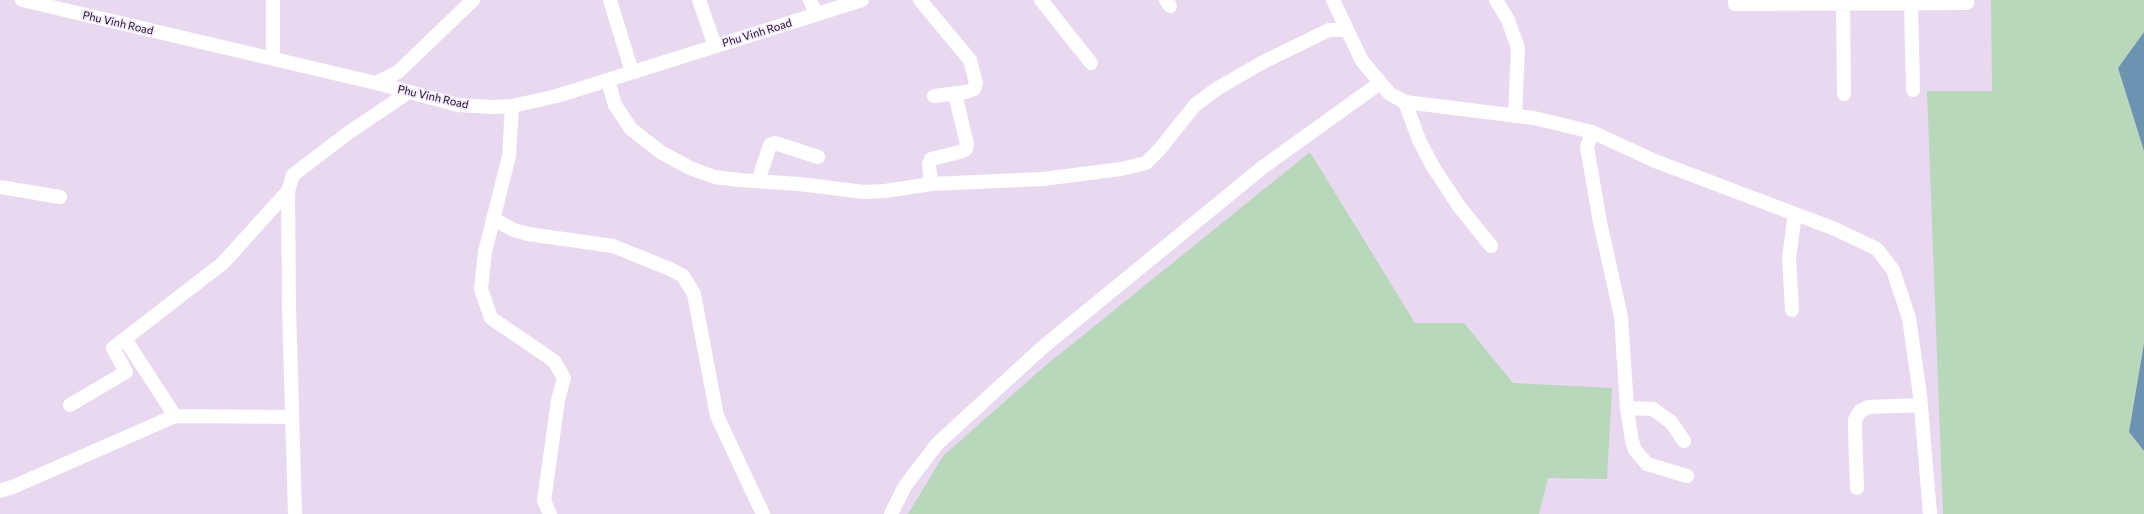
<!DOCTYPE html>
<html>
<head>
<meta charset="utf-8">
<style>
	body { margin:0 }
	canvas { display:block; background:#e8d9f1 }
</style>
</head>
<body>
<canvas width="2144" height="514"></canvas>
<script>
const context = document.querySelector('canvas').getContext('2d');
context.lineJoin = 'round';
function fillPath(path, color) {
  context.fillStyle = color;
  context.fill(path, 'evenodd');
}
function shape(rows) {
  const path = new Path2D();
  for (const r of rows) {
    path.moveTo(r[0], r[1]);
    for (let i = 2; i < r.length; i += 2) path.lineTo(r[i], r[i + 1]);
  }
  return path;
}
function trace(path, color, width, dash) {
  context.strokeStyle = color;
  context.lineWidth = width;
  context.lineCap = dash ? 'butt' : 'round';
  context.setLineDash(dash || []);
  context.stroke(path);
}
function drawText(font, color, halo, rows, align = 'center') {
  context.font = font + ' Commissioner,sans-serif';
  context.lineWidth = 3;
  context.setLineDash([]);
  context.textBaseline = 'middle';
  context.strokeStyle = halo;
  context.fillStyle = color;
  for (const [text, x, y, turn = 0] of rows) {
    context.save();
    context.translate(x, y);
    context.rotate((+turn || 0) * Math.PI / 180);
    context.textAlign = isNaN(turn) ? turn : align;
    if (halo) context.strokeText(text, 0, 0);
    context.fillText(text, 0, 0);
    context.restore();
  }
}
const green = shape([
	[1991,0,2144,0,2144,32,2118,68,2144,151,2144,343,2129,432,2144,451,2144,514,1943,514,1927,91,1992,91],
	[1310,152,1415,323,1464,323,1513,383,1612,388,1607,479,1548,478,1539,514,908,514,943,456,1045,366]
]);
const water = shape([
	[2144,32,2144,151,2118,68],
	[2144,343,2144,451,2129,432]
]);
const street = shape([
	[22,0,376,83,458,105,492,107,512,106,557,96,862,0],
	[273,0,273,59],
	[610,0,632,72],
	[699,0,715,46],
	[810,0,816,14],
	[920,0,970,60,976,83,974,89,966,92,934,96],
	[1041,0,1091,63],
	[1166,0,1170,6],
	[1333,0,1362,61,1390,94,1405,102,1534,118,1592,132,1655,161,1835,229,1877,249,1893,270,1909,318,1920,395,1930,514],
	[1496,0,1508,20,1518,48,1515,116],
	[1735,0,1735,4,1967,3,1967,0],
	[1843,3,1844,94],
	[1911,3,1913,90],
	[608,80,615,105,631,129,662,153,690,168,715,177,739,180,799,184,864,192,885,191,931,184,1043,179,1121,169,1146,163,1159,150,1195,105,1218,88,1265,61,1329,30,1346,30],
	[376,83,398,72,473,0],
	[1405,102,1419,140,1432,165,1458,205,1491,246],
	[512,106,509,156,485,252,481,289,491,318,554,361,564,378,558,400,544,501,550,514],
	[1592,132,1587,147,1600,222,1621,317,1627,408,1632,441,1635,450,1647,464,1687,476],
	[758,181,770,145,775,143,818,157],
	[931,184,929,164,931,159,960,152,966,149,967,144,955,94],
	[0,187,60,197],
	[493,219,514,230,528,234,613,246,670,269,683,276,694,294,717,416,763,514],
	[1792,310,1789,258,1795,214],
	[125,339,175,416],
	[70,405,126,372,113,348,223,263,288,191],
	[1627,408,1653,409,1671,422,1684,441],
	[1857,488,1855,429,1855,420,1860,411,1869,407,1921,405],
	[0,491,15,486,175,416,292,417],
	[295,514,289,306,288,191,293,175,348,133,409,92],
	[891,514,905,486,937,444,1043,347,1263,167,1380,83]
]);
const streetNames = [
	["Phu Vinh Road",118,23,13],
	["Phu Vinh Road",757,33,-17],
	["Phu Vinh Road",433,97,13]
];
fillPath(green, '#b9d7bb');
fillPath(water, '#6c93b0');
trace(street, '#fff', 14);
drawText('11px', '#18131b', '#f6e6fe', streetNames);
</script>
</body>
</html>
